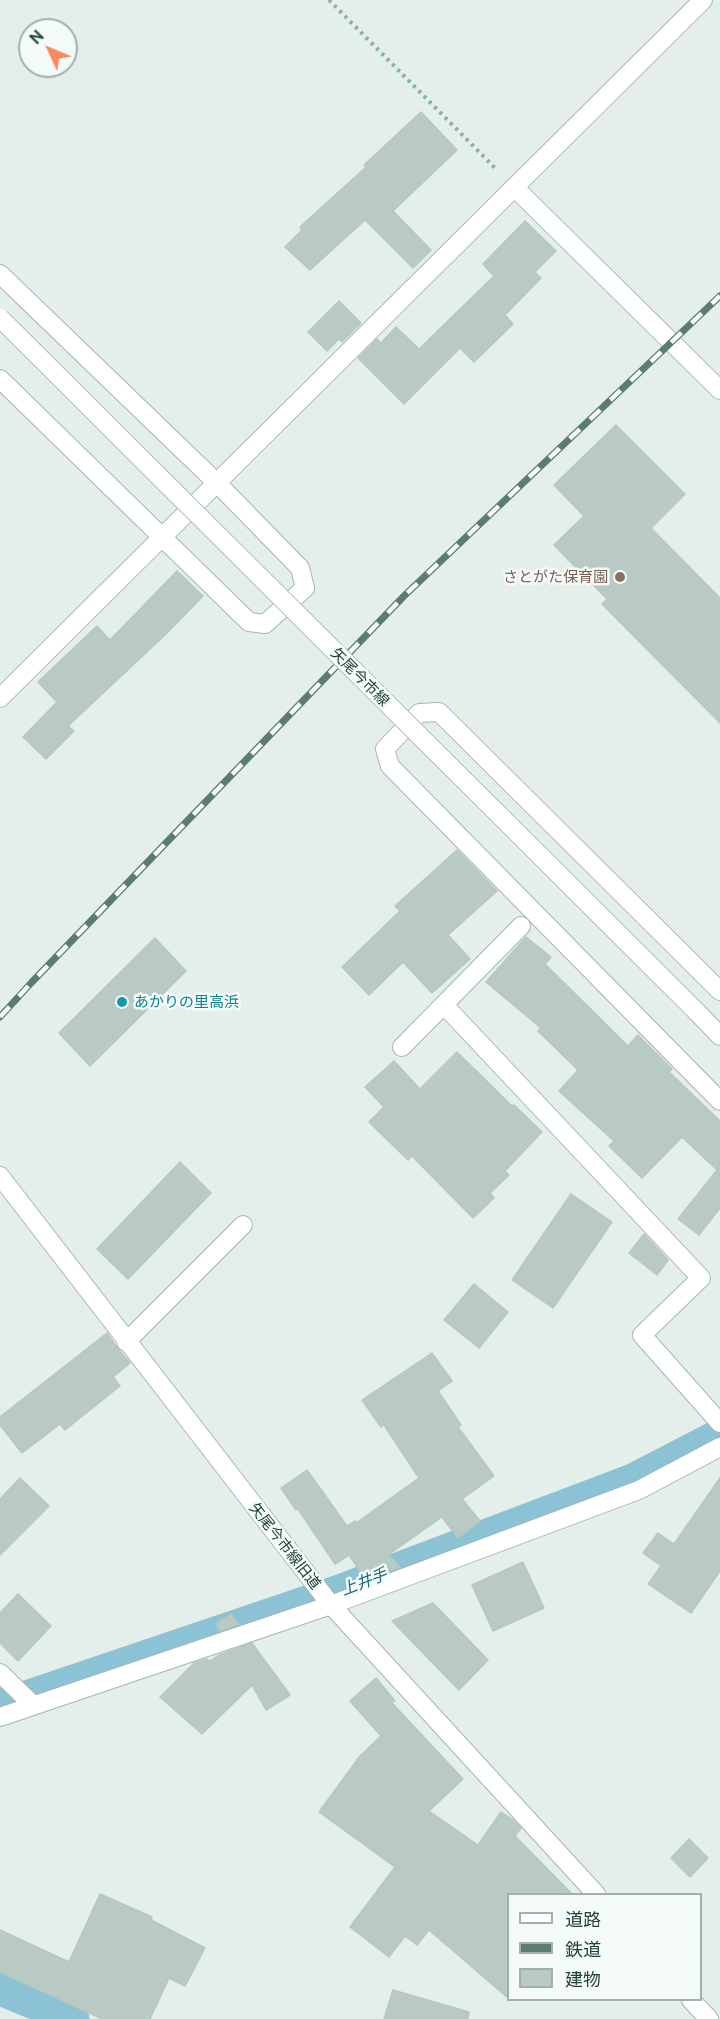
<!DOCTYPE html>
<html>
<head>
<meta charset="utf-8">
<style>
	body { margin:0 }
	#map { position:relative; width:720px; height:2019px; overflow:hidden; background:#e4eeea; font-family:Ubuntu,"Noto Sans JP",sans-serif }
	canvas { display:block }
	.legend { position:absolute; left:507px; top:1893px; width:195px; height:108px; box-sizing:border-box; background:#f4faf8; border:2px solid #a0b0ac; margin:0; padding:8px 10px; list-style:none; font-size:18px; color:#22403a }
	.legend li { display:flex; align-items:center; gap:12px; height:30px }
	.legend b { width:30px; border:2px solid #a0b0ac }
	.north { position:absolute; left:18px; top:18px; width:60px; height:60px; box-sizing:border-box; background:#f4faf8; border:2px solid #a0b0ac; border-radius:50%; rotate:314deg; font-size:16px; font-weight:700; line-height:24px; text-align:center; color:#22403a }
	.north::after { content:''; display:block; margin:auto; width:21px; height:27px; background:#f58b5a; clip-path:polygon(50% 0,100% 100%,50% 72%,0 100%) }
</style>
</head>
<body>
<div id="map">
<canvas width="720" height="2019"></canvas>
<ul class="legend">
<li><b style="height:8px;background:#fff"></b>道路</li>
<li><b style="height:8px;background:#5d7b75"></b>鉄道</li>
<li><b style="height:16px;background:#b9c9c3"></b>建物</li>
</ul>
<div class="north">N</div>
</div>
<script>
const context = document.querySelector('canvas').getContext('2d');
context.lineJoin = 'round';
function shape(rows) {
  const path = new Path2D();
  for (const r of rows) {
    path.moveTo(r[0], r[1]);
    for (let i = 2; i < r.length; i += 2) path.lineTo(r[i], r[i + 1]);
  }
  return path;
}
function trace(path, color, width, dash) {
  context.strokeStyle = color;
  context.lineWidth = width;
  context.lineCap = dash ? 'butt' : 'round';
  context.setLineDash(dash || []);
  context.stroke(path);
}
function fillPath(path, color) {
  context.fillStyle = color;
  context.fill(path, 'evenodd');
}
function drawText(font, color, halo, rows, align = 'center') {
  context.font = font + ' Ubuntu,"Noto Sans JP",sans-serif';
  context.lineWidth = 5;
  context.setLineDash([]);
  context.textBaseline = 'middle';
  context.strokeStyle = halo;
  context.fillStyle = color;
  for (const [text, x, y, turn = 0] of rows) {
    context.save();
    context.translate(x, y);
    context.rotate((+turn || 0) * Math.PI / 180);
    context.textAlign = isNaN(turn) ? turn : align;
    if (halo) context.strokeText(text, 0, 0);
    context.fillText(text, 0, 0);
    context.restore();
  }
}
const canal = shape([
	[0,1706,337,1592,633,1480,720,1435],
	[0,1989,73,2019]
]);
const building = shape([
	[421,112,457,150,393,211,431,250,413,268,365,220,310,270,285,247,302,230,300,227,366,167,364,165,421,112],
	[525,221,556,251,535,272,541,278,505,315,513,324,474,362,460,348,404,404,358,358,377,339,381,343,396,327,419,349,494,276,483,264,525,221],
	[339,301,361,323,342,342,339,339,327,351,308,332,339,301],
	[616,425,685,494,651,528,720,598,720,723,602,604,607,599,554,545,584,516,554,485,616,425],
	[177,571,203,596,166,634,68,726,74,731,46,759,23,737,57,702,38,682,97,626,110,640,177,571],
	[457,850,497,891,448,935,470,959,432,993,403,962,369,995,342,967,400,911,395,906,457,850],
	[526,937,551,957,545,964,628,1046,638,1035,672,1069,669,1072,720,1121,720,1208,699,1235,678,1219,717,1170,682,1137,642,1178,609,1146,614,1141,559,1091,578,1070,538,1031,541,1028,486,982,526,937],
	[155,938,186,971,90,1066,59,1033,155,938],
	[457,1052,512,1106,514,1105,542,1132,505,1171,509,1175,490,1193,494,1198,473,1218,412,1156,408,1160,369,1122,384,1107,365,1087,394,1061,420,1089,457,1052],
	[180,1162,211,1193,128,1279,97,1249,180,1162],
	[571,1194,612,1222,553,1308,512,1280,571,1194],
	[644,1234,668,1260,657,1275,629,1253,644,1234],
	[474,1284,508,1312,479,1348,444,1320,474,1284],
	[107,1333,118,1349,130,1363,113,1377,120,1386,65,1430,60,1424,22,1453,0,1425,0,1417,107,1333],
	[432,1353,452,1381,438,1391,461,1425,458,1427,494,1476,462,1499,480,1521,458,1538,442,1517,388,1555,400,1567,366,1580,349,1555,335,1564,298,1509,296,1510,281,1488,307,1470,347,1526,355,1521,356,1523,419,1478,384,1425,381,1427,362,1400,432,1353],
	[20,1478,49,1506,0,1555,0,1499,20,1478],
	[720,1478,720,1571,691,1613,648,1584,661,1566,643,1553,658,1533,674,1544,720,1478],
	[523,1562,544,1608,493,1631,472,1585,523,1562],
	[18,1594,51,1626,18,1661,0,1643,0,1613,18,1594],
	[433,1603,488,1660,459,1690,392,1621,433,1603],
	[231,1614,238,1624,220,1631,216,1624,231,1614],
	[252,1643,290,1695,266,1710,252,1685,202,1734,160,1697,194,1663,207,1659,210,1661,219,1655,252,1643],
	[376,1678,395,1701,392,1703,463,1779,429,1811,478,1845,501,1812,513,1820,521,1828,515,1836,572,1894,508,1894,508,1998,429,1930,417,1945,405,1936,389,1957,350,1927,395,1867,319,1812,360,1756,381,1736,350,1701,376,1678],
	[689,1839,708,1858,690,1877,671,1858,689,1839],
	[100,1894,152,1917,151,1920,205,1948,185,1986,169,1978,150,2019,102,2019,0,1972,0,1930,69,1962,100,1894],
	[393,1990,469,2012,468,2019,384,2019,393,1990]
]);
const path = shape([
	[329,0,497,170]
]);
const street = shape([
	[514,187,720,390],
	[0,274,218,484,300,568,305,588,265,624,249,622,0,379],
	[0,698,703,0],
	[720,991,439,712,419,713,385,749,390,766,720,1101],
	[444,1005,701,1278,642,1335,720,1423],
	[402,1047,521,926],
	[0,1176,331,1605,596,1894],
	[126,1342,243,1225],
	[0,1673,33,1705],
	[0,1717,331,1605,639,1490,720,1447],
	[691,2000,709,2019]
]);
const secondary = shape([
	[696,1011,720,1036]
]);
const rail = shape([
	[0,1017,32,982,404,596,720,296]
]);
const secondaryBridge = shape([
	[0,318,696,1011]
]);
const markers = [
	[620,577,6,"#8d6e63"],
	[122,1002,6,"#0f9aa8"]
];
const educationNames = [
	["さとがた保育園",608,577]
];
const streetNames = [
	["矢尾今市線",360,677,45],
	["矢尾今市線旧道",285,1546,52]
];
const cultureNames = [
	["あかりの里高浜",134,1002]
];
const waterNames = [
	["上井手",364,1582,-21]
];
trace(canal, '#8bc3d4', 33);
fillPath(building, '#b9c9c3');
trace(building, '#b6c8c1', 1.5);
trace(street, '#a6b6b2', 20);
trace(secondary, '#a2bab3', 20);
trace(path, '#83b2a7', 4, [3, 4.5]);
trace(street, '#fff', 18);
trace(secondary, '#fff', 18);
trace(rail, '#5d7b75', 7);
trace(rail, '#f4faf8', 4.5, [14]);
trace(secondaryBridge, '#a2bab3', 20, []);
trace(secondaryBridge, '#fff', 18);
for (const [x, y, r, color] of markers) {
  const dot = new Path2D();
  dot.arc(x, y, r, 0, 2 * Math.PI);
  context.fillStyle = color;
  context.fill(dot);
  trace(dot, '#f4faf8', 2);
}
drawText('15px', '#785e54', '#f4faf8', educationNames, 'right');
drawText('15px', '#22403a', '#f4faf8', streetNames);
drawText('15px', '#0d838f', '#f4faf8', cultureNames, 'left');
drawText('italic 16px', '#1b667e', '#f4faf8', waterNames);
</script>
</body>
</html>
